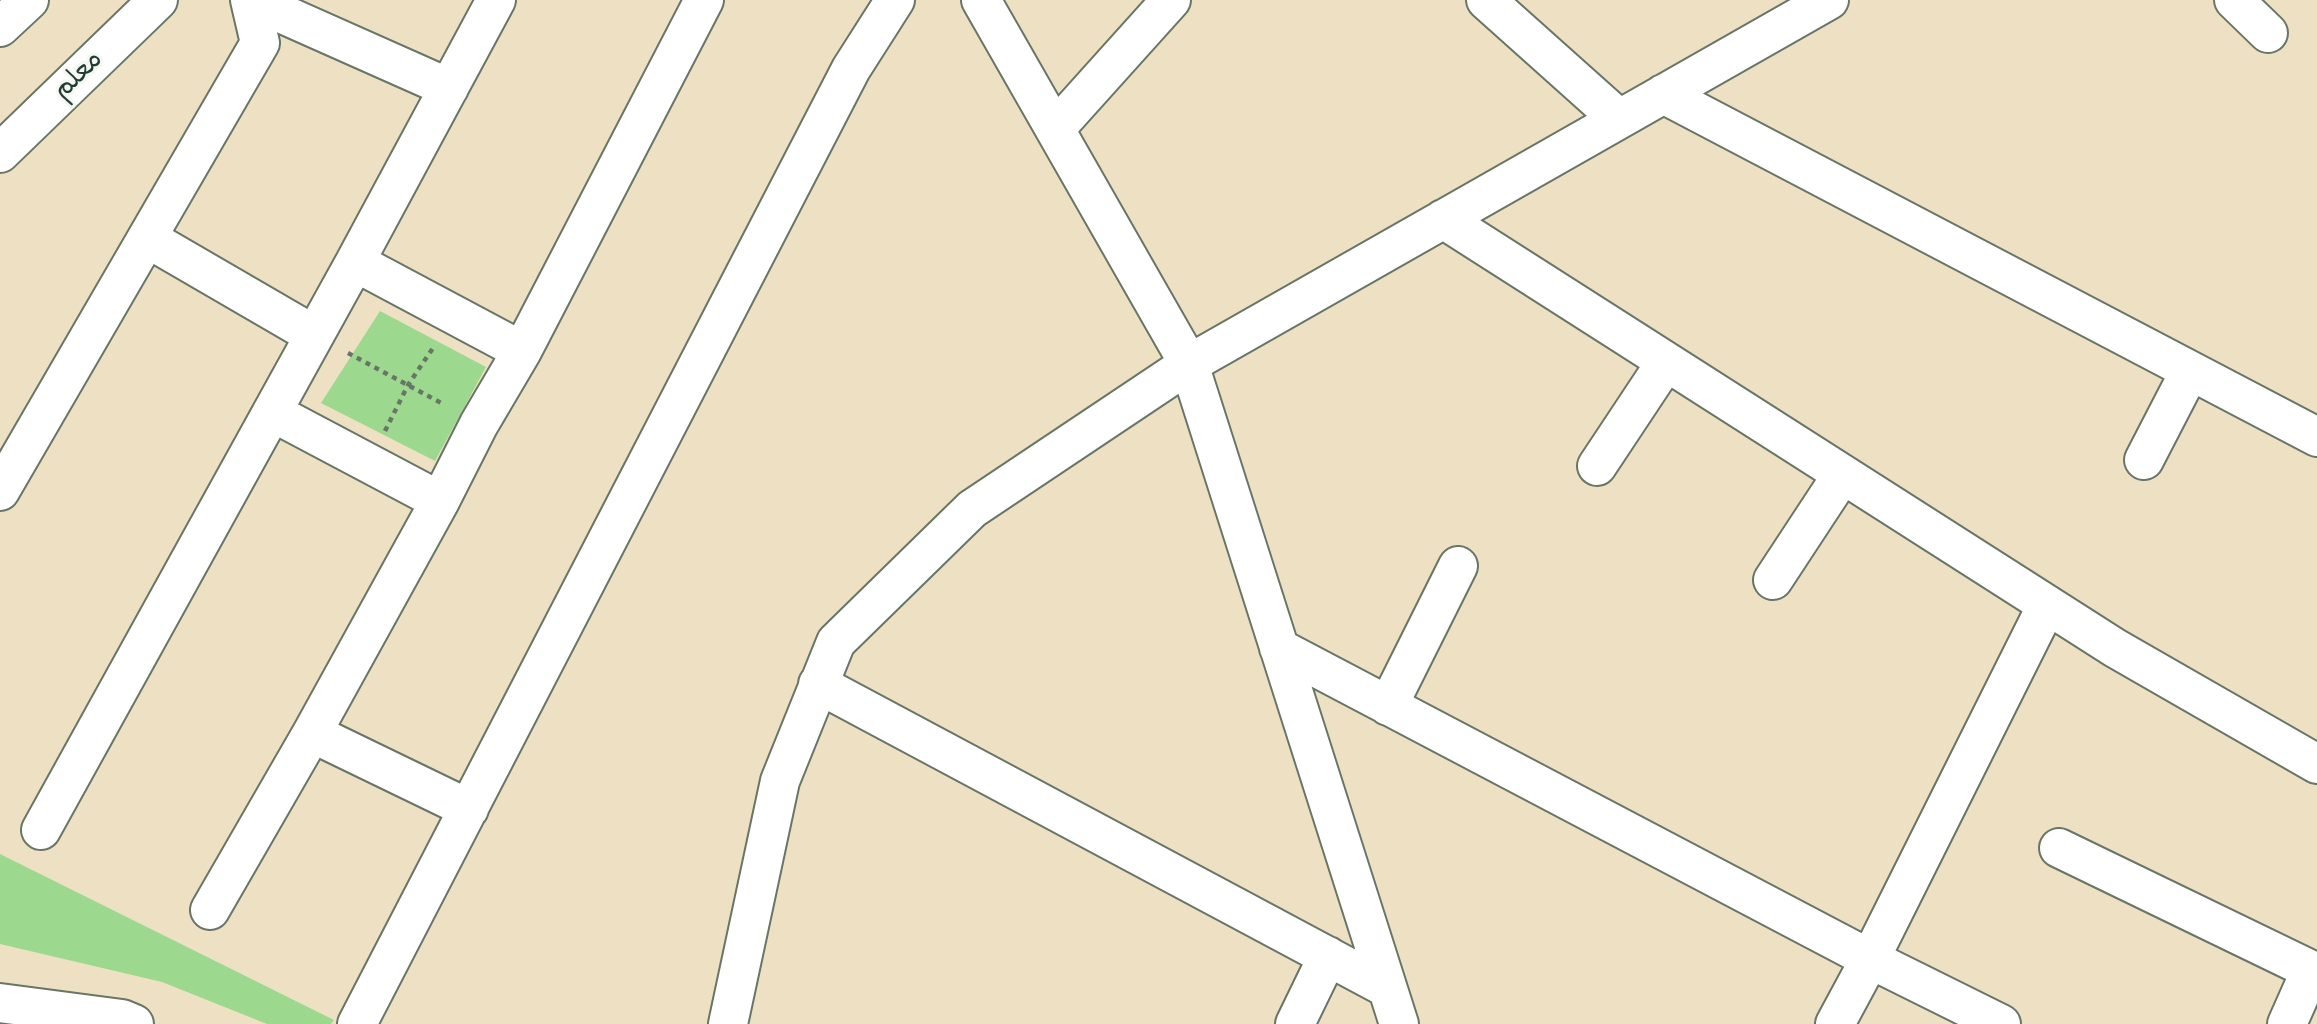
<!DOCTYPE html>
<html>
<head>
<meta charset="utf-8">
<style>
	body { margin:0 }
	canvas { display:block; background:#eee1c3 }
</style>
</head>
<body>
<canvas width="2317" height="1024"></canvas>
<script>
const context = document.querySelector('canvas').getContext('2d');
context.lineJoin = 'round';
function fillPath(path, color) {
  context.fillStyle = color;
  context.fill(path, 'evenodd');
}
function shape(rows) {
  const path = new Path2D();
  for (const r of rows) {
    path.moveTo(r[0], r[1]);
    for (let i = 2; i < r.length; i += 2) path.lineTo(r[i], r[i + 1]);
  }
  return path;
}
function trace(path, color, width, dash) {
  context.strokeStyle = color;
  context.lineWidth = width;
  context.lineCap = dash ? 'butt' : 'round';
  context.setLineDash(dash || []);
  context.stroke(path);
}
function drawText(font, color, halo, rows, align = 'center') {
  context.font = font + ' "Architects Daughter","Playpen Sans Arabic",sans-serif';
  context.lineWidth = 6;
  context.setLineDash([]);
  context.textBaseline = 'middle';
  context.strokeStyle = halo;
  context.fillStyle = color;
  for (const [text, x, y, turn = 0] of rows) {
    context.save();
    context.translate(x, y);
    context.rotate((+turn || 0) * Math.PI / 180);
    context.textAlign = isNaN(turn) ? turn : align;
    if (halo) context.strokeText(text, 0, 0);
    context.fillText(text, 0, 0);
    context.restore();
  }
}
const green = shape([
	[380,311,486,367,435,461,321,403],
	[0,854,334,1020,331,1024,267,1024,162,982,0,944]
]);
const path = shape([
	[348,353,445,405],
	[385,431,408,385,435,345]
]);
const minor = shape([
	[251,0,449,88],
	[981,0,1189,364,1399,1024],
	[1486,0,1619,119],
	[2234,0,2268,33],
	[1663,94,2317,437],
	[1055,129,1171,0],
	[1443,219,2115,648,2317,764],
	[147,238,314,335],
	[355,262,522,351],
	[272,412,440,501],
	[2144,460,2190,371],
	[1597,466,1666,362],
	[0,491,260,43,250,0],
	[1773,580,1842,475],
	[1279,648,1870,959,2001,1024],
	[818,684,1387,988],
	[1388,706,1458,566],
	[312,733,469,809],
	[41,830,355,262,496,0],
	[2059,848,2311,970,2287,1024],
	[210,910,312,733,440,501,479,424,522,351,704,0],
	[0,1003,122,1019,134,1024],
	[357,1024,851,69,895,0],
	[728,1024,780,781,836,642,972,509,1189,364,1829,0],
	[1295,1024,1328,956],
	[1835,1024,1870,959,2047,605]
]);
const major = shape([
	[0,27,29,0],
	[0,153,158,0]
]);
const streetNames = [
	["معلم",79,76,-44]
];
fillPath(green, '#9cd98e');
trace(minor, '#677666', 42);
trace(major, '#677666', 42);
trace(path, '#677666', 4.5, [5, 5]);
trace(minor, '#fff', 38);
trace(major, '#fff', 38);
drawText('26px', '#1f3d34', '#f6f6f2', streetNames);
</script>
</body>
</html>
